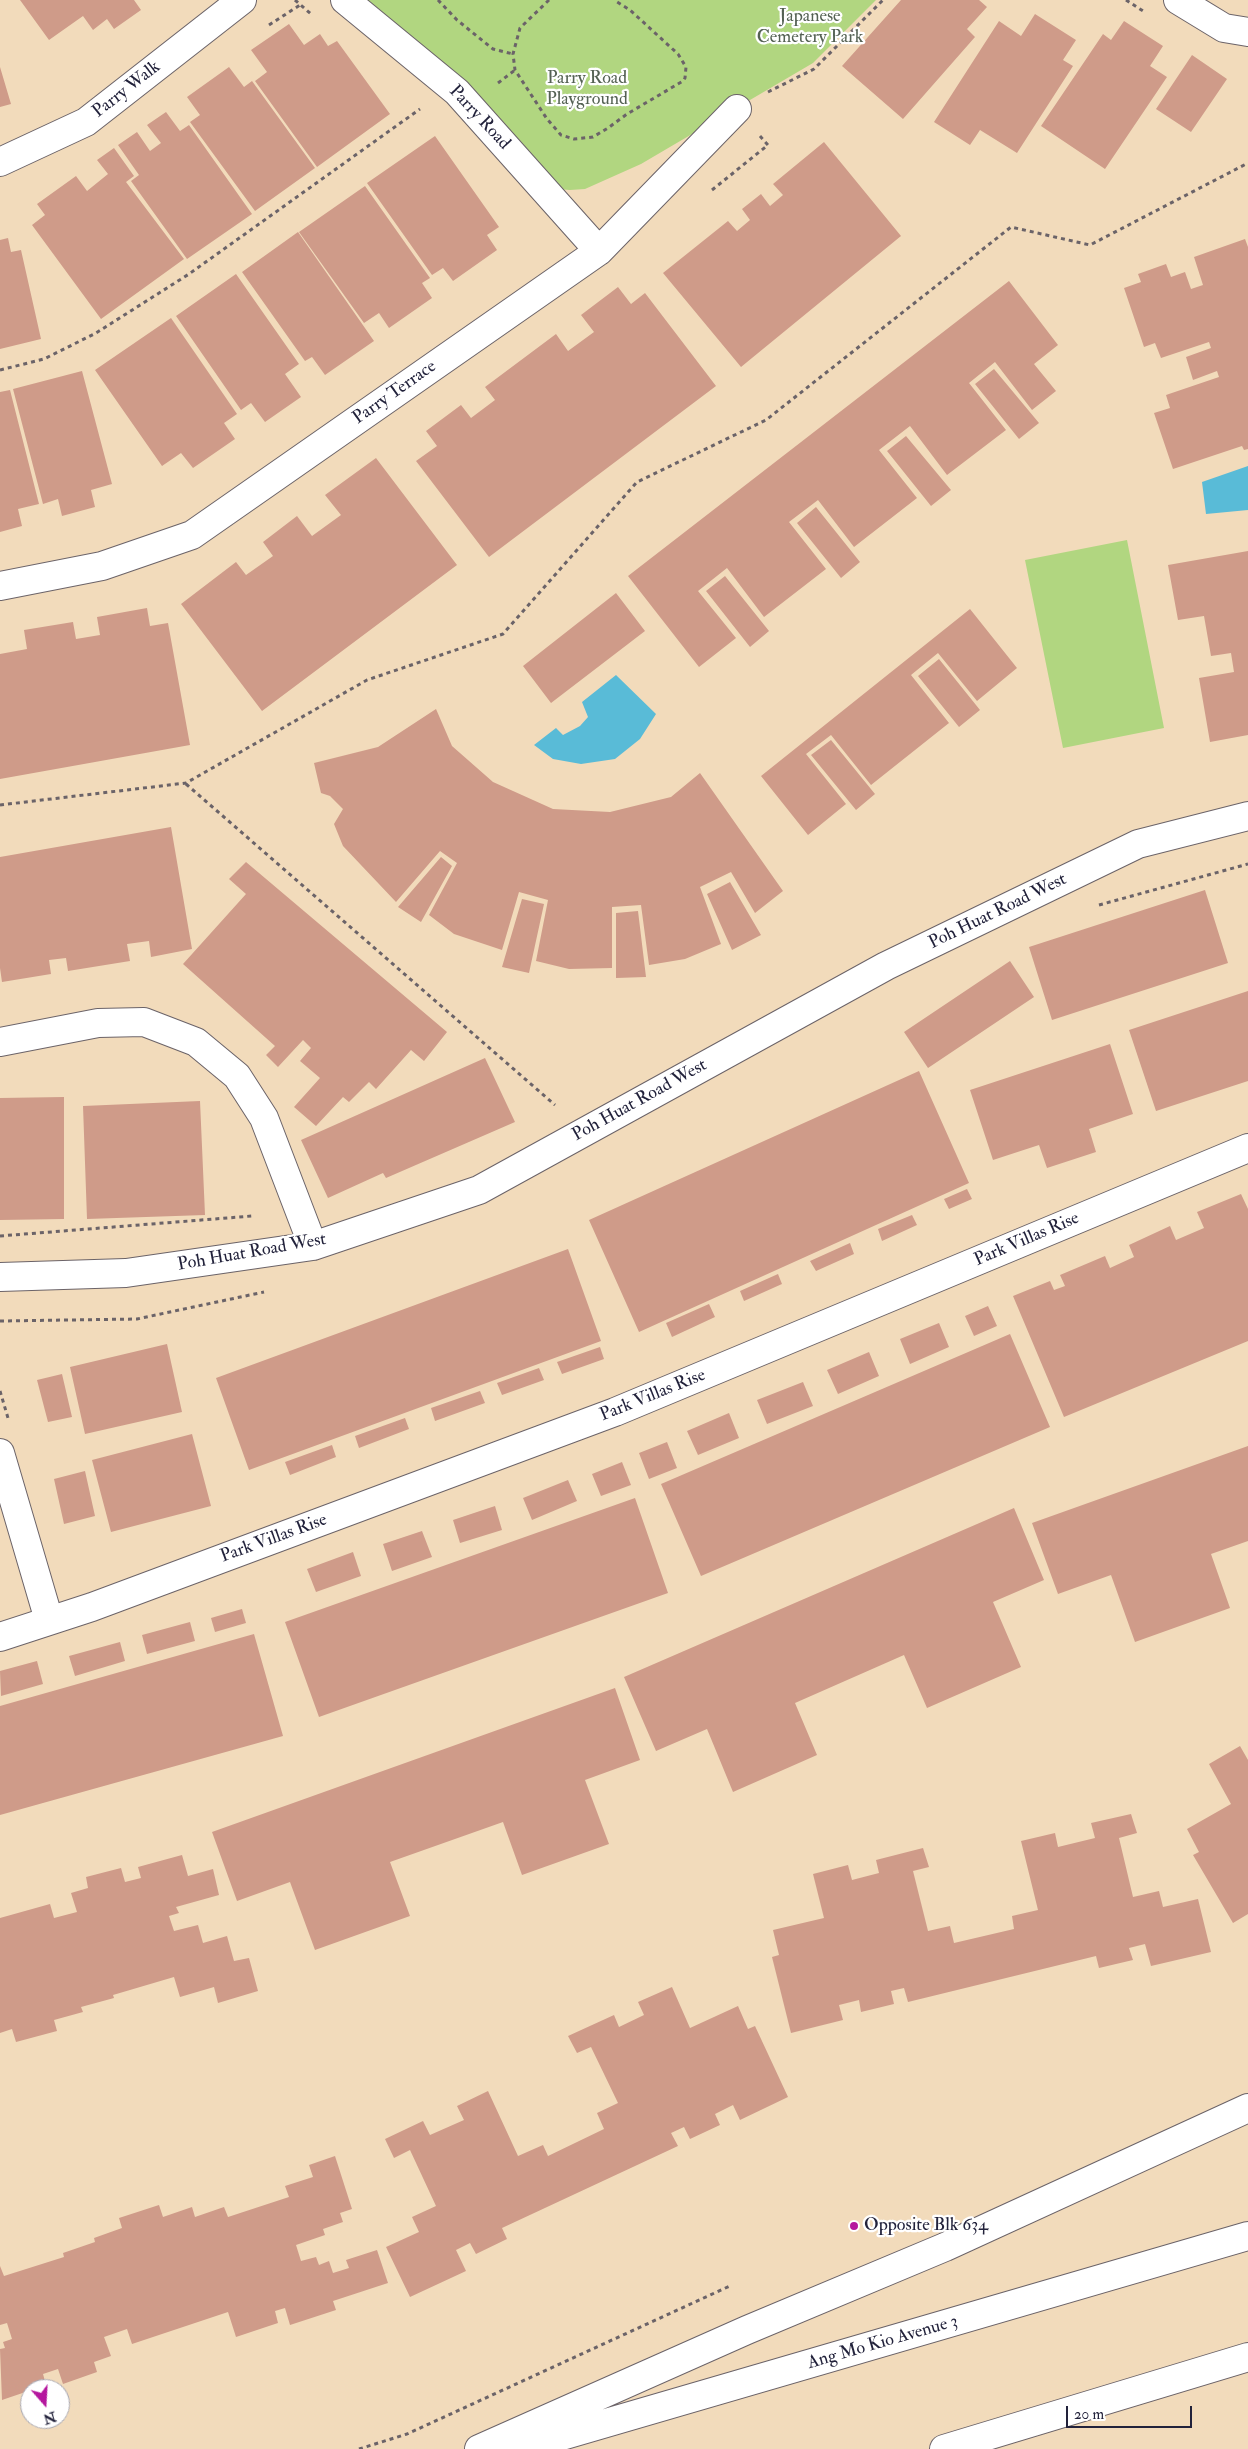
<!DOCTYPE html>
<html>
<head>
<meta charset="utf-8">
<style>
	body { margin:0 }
	#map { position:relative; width:1248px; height:2449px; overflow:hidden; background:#f2dbbb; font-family:"IM FELL Double Pica",serif }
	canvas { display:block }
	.north { position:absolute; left:20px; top:2379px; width:50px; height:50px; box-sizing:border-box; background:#fff; border:1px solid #a7a7b1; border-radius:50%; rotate:161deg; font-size:14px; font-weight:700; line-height:20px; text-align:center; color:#22223b }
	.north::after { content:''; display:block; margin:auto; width:18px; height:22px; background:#b5179e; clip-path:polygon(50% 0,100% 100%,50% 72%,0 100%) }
	.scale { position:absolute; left:1066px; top:2406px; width:126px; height:22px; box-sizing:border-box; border:2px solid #22223b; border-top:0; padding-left:6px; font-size:15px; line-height:18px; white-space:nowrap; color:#22223b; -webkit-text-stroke:4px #fff; paint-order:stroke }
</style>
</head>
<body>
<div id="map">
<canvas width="1248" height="2449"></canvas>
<div class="north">N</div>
<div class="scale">20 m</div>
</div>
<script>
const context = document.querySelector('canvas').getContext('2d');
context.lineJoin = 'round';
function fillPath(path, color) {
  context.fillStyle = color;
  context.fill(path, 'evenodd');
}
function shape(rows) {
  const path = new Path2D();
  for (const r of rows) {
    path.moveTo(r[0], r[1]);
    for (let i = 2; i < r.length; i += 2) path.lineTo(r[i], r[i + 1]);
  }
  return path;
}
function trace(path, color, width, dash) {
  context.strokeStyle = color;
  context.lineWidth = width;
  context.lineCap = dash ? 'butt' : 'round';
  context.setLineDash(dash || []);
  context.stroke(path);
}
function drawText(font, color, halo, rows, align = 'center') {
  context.font = font + ' "IM FELL Double Pica",serif';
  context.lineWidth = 4.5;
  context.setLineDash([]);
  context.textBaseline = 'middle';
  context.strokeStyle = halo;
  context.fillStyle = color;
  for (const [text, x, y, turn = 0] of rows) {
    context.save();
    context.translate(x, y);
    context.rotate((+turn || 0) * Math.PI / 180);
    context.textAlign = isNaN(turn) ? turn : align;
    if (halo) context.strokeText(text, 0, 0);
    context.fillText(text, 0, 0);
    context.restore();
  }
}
const green = shape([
	[351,0,876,0,813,63,641,164,585,189,570,190,557,189],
	[1127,540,1164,728,1063,748,1025,560]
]);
const water = shape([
	[1248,466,1248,510,1206,514,1202,482],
	[616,675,656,714,640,739,615,759,581,764,553,759,534,745,556,728,563,735,580,726,588,717,582,702]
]);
const building = shape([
	[20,0,134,0,141,10,114,29,107,19,93,30,83,16,49,40],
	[901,0,979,0,987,7,967,29,975,37,903,119,842,66],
	[1035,14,1076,40,1063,60,1073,66,1017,153,980,130,970,145,934,122,999,21,1021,36],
	[1124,21,1163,46,1150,66,1167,77,1105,169,1041,126,1103,34,1111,40],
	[289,24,304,45,320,34,328,46,337,41,390,114,317,167,255,81,267,72,251,50],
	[1192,55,1227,79,1191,132,1156,109],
	[0,67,11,104,0,107],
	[229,67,244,87,252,81,315,168,255,211,190,122,200,115,187,97],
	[166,112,180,131,189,125,252,214,187,259,131,181,139,175,118,145,137,132,150,151,161,143,147,125],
	[435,136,499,227,487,235,497,250,453,281,443,268,432,275,367,183],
	[824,142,901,236,741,367,663,273,728,221,737,231,750,220,742,209,761,194,770,206,783,195,773,184],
	[114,148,134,176,126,182,184,259,101,319,32,225,45,215,37,204,76,176,87,191,108,174,97,160],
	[365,186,430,278,422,283,432,298,389,328,379,313,364,323,299,232],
	[298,232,374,341,325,375,312,357,305,361,242,272],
	[8,238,11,252,21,250,41,339,0,349,0,240],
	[1245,239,1248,247,1248,449,1244,450,1242,446,1173,469,1154,413,1170,408,1166,395,1219,377,1217,371,1193,380,1186,357,1211,348,1209,342,1161,358,1155,343,1144,347,1124,288,1141,282,1138,274,1166,264,1171,277,1185,272,1191,289,1203,285,1194,257],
	[236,274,299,364,285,374,301,397,265,422,251,403,241,410,176,316],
	[1009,281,1058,345,1034,364,1056,391,1032,410,995,362,969,383,1006,430,947,475,910,426,879,450,917,498,854,547,818,500,789,522,826,569,764,617,727,568,698,591,736,638,699,667,628,576],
	[618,287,631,304,645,293,716,386,489,557,416,461,437,446,426,431,461,405,471,418,495,400,485,387,556,334,568,351,594,332,581,315],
	[171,318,237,414,224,423,235,439,193,468,181,453,162,466,95,370],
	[994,369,1039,423,1019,439,975,384],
	[82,371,112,484,91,490,95,507,62,516,58,499,43,504,13,389],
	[10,390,39,504,18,509,22,526,0,532,0,392],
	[906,436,951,490,931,506,887,451],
	[376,458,457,565,262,711,181,604,236,562,246,575,273,556,263,542,297,516,312,536,341,515,325,495],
	[816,507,860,562,841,578,797,523],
	[1248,551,1248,735,1210,742,1199,678,1234,672,1231,653,1211,656,1204,616,1178,620,1168,565],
	[725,576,769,631,750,647,706,591],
	[616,593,645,631,551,703,523,666],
	[147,608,150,626,168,623,190,745,0,779,0,654,27,649,24,630,73,622,76,639,100,635,97,617],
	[970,609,1017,668,977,701,938,653,911,675,949,723,871,785,831,735,806,754,846,804,808,835,761,776],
	[939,659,980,710,959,727,918,676],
	[436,709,452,746,493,782,553,809,610,812,671,797,700,773,783,891,755,913,731,872,700,887,721,944,685,959,649,965,641,905,612,907,612,968,569,969,536,961,548,900,519,892,502,950,454,934,429,915,457,863,440,851,396,902,343,846,334,824,343,809,330,796,321,793,314,763,378,747],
	[831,740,875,794,856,810,811,755],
	[171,827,192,949,151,957,149,941,127,944,130,961,68,971,66,958,49,960,51,974,2,982,0,968,0,857],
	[441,857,452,866,421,922,398,907],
	[246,862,447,1032,424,1061,411,1050,376,1089,369,1082,349,1102,343,1097,316,1126,294,1107,320,1078,300,1061,311,1048,303,1040,278,1067,266,1055,275,1046,183,964,246,894,229,879],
	[730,882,761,935,732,950,707,894],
	[1205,890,1228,963,1052,1020,1029,947],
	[522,899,544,904,529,973,502,967],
	[638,911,646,977,616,978,616,913],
	[1010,961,1034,997,928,1068,904,1032],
	[1248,991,1248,1081,1156,1111,1129,1030],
	[1110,1044,1133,1114,1089,1129,1096,1152,1047,1168,1039,1145,993,1160,970,1090],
	[485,1058,515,1122,386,1178,383,1173,328,1198,301,1140],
	[919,1071,969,1183,639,1332,589,1220],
	[64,1097,64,1219,0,1220,0,1098],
	[200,1101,205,1215,87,1219,83,1106],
	[967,1189,972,1199,949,1209,944,1199],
	[1241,1194,1248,1209,1248,1341,1064,1417,1013,1296,1050,1281,1054,1290,1065,1286,1060,1275,1105,1256,1110,1268,1134,1257,1129,1245,1170,1226,1176,1240,1204,1228,1197,1212],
	[912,1215,917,1225,882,1241,878,1229],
	[850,1243,854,1254,816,1271,810,1261],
	[568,1249,601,1341,249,1470,216,1378],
	[778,1274,782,1284,744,1301,740,1291],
	[709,1304,715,1317,672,1337,666,1323],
	[988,1306,997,1326,974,1336,965,1316],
	[939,1323,949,1347,910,1364,900,1339],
	[1010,1334,1050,1427,701,1576,661,1484],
	[167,1344,182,1412,85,1434,70,1367],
	[600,1347,604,1359,562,1374,557,1362],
	[869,1352,879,1376,838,1394,827,1370],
	[539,1368,544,1380,502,1395,497,1383],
	[62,1374,72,1417,48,1422,37,1380],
	[803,1382,813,1406,767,1424,757,1400],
	[480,1391,485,1403,435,1421,431,1408],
	[729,1413,739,1438,698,1455,687,1431],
	[405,1418,409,1429,359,1448,355,1436],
	[192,1434,211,1506,111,1532,92,1460],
	[667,1442,677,1468,649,1479,639,1453],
	[332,1445,336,1457,290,1475,285,1462],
	[1248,1446,1248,1541,1211,1554,1230,1608,1135,1642,1111,1575,1058,1594,1032,1523],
	[622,1462,631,1485,601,1496,592,1474],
	[85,1471,95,1516,64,1524,54,1479],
	[568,1480,577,1501,532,1520,523,1498],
	[635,1498,668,1593,319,1717,285,1622],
	[495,1506,502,1530,460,1543,453,1520],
	[1014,1508,1044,1580,993,1602,1021,1667,927,1708,904,1655,795,1703,817,1755,733,1792,707,1729,656,1751,624,1677],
	[422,1531,432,1557,392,1571,383,1544],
	[353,1552,361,1576,316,1592,307,1569],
	[242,1609,246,1623,215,1632,211,1618],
	[190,1622,195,1641,147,1654,142,1635],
	[254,1634,283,1736,0,1815,0,1706],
	[120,1642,125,1661,75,1676,69,1656],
	[37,1661,43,1684,1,1696,0,1671],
	[615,1688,640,1760,585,1780,609,1844,522,1875,503,1822,390,1862,410,1916,315,1950,290,1882,237,1901,212,1832],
	[1240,1746,1248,1760,1248,1914,1233,1923,1193,1855,1199,1852,1187,1829,1231,1804,1209,1764],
	[1131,1814,1137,1833,1119,1838,1133,1897,1159,1891,1163,1907,1198,1899,1211,1952,1151,1966,1145,1944,1129,1948,1133,1960,1099,1968,1096,1956,908,2002,904,1988,891,1991,894,2004,861,2012,859,2000,839,2005,843,2020,791,2033,772,1957,779,1955,773,1930,824,1918,813,1874,848,1865,852,1880,879,1873,876,1860,923,1848,929,1867,913,1871,928,1931,950,1926,954,1943,1014,1929,1012,1916,1038,1910,1021,1841,1055,1833,1058,1847,1095,1838,1091,1823],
	[182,1855,188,1876,213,1869,219,1895,176,1907,179,1913,169,1916,174,1931,198,1925,203,1943,227,1936,234,1961,249,1958,258,1991,218,2003,214,1987,180,1997,174,1977,113,1995,114,1998,81,2007,83,2012,54,2020,57,2031,16,2042,12,2029,0,2033,0,1918,50,1904,54,1918,77,1912,71,1893,88,1888,86,1877,121,1868,125,1882,141,1878,138,1867],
	[672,1987,690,2028,738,2006,748,2029,755,2026,788,2097,740,2120,733,2105,715,2114,720,2125,690,2139,684,2127,671,2133,678,2146,502,2228,507,2239,476,2254,470,2243,456,2250,466,2271,410,2297,386,2247,419,2232,412,2217,436,2206,410,2150,394,2158,385,2139,423,2121,430,2135,464,2120,457,2106,488,2091,518,2156,543,2145,548,2156,604,2129,597,2113,618,2103,591,2047,577,2053,568,2036,614,2015,619,2027,644,2015,638,2002],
	[335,2156,352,2209,340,2213,343,2222,323,2229,325,2235,296,2245,301,2261,316,2257,319,2265,329,2261,333,2273,349,2268,346,2260,377,2250,388,2283,333,2301,336,2310,290,2325,285,2308,275,2311,278,2323,236,2337,228,2312,132,2344,127,2329,104,2337,111,2356,94,2362,97,2372,63,2384,58,2369,43,2374,46,2385,2,2400,0,2349,5,2348,3,2342,12,2339,7,2323,0,2325,0,2266,4,2276,64,2257,63,2253,95,2242,94,2238,122,2228,119,2218,159,2205,163,2217,192,2207,195,2217,224,2207,228,2217,289,2197,285,2186,313,2177,309,2165]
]);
const path = shape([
	[295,0,311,14],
	[438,0,457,20,493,49,513,54],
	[549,0,520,28,513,54,515,70,547,119,561,135,574,139,593,137,608,128,627,114,683,81,685,78,686,67,678,54,630,10,614,0],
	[1126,0,1143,11],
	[269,25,300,5],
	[498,83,515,70],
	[768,92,814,69,883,0],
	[712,190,768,145,760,136],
	[0,370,44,359,96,333,189,274,420,109],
	[186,784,555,1105],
	[0,805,186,783,367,680,503,634,637,482,766,420,1011,227,1090,245,1248,163],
	[1099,905,1248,864],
	[0,1236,252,1216],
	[0,1321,137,1319,264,1292],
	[0,1391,8,1418],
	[359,2449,407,2434,732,2285]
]);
const street = shape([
	[345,0,457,92,599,251],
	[1178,0,1224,28,1248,32],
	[0,162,86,122,242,0],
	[0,586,102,566,192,535,599,251,737,109],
	[0,1042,98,1023,144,1022,196,1042,237,1076,264,1118,313,1246],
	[0,1277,126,1273,313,1246,479,1190,886,966,1138,844,1248,816],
	[0,1453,49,1620],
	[0,1637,92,1607,615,1412,1248,1148]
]);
const highway = shape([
	[479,2449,747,2330,945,2247,1248,2108],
	[517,2449,1248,2236],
	[944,2449,1248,2357]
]);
const markers = [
	[854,2226,5,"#b5179e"]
];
const parkNames = [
	["Japanese",810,17],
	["Cemetery Park",810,38],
	["Parry Road",587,79],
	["Playground",587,100]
];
const streetNames = [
	["Parry Walk",127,90,-38],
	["Parry Road",479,118,47],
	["Parry Terrace",395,393,-35],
	["Poh Huat Road West",998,912,-26],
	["Poh Huat Road West",640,1101,-29],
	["Park Villas Rise",1027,1240,-23],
	["Poh Huat Road West",252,1253,-10],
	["Park Villas Rise",653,1396,-22],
	["Park Villas Rise",274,1539,-20],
	["Ang Mo Kio Avenue 3",883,2343,-16]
];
const poiNames = [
	["Opposite Blk 634",864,2226]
];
fillPath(green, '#b1d680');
fillPath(water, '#59bbd7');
fillPath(building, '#cf9b89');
trace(street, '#6b6368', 30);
trace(highway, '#6b6368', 30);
trace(path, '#6b6368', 3, [4, 4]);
trace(street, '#fff', 28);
trace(highway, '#fff', 28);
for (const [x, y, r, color] of markers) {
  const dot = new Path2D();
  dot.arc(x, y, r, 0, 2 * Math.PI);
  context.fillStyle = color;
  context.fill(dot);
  trace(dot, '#fff', 2);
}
drawText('18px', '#546153', '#fff', parkNames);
drawText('18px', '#22223b', '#fff', streetNames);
drawText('18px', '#22223b', '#fff', poiNames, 'left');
</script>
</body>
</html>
